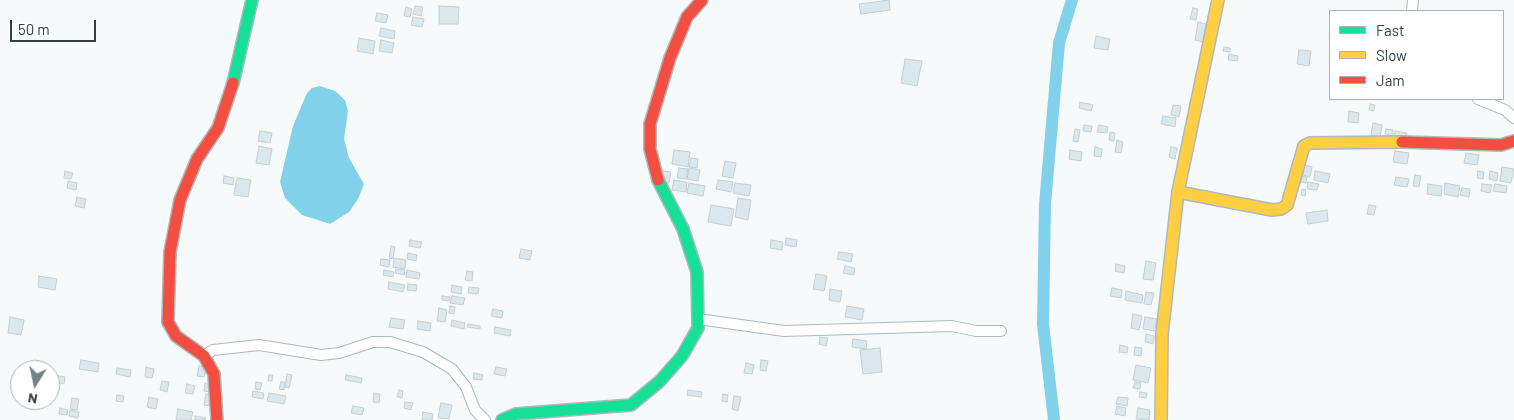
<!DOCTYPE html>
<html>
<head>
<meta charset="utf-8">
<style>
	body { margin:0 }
	#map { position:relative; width:1514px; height:420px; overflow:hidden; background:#f6fafb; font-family:Barlow,sans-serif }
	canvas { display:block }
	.legend { position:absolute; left:1329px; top:10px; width:175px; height:90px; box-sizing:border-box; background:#fff; border:1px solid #adb3b5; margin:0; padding:6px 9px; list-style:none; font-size:15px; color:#314045 }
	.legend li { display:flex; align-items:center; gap:10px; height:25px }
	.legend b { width:25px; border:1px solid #adb3b5 }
	.north { position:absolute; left:10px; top:360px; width:50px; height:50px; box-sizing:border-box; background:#fff; border:1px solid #adb3b5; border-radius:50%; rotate:190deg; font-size:14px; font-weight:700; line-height:20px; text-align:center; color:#314045 }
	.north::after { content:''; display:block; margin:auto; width:18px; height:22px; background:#768185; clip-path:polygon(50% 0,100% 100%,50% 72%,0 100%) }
	.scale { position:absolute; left:10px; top:20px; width:86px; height:22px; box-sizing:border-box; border:2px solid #314045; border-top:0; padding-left:6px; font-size:15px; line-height:18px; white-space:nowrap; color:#314045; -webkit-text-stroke:4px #fff; paint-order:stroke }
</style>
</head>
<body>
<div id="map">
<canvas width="1514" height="420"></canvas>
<ul class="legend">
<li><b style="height:6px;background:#16e098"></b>Fast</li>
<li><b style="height:6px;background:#ffcf43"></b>Slow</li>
<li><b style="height:6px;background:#f24e42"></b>Jam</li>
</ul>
<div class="north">N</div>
<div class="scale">50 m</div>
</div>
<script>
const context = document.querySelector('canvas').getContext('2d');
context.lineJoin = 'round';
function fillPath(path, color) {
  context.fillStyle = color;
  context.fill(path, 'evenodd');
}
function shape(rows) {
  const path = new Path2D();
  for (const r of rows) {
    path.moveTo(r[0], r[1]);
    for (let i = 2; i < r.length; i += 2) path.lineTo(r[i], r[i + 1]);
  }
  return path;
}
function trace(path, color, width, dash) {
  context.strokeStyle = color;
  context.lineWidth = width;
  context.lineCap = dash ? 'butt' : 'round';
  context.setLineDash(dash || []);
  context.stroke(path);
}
const water = shape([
	[320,86,335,91,345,100,348,111,344,139,349,158,364,184,358,199,349,212,330,224,302,215,285,198,280,182,293,126,307,93,312,88]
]);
const canal = shape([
	[1054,420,1043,324,1045,204,1059,43,1072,0]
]);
const building = shape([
	[889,0,890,10,861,14,859,4,889,0],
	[415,6,423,7,421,16,413,14,415,6],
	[439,6,459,7,458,24,439,24,439,6],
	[406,7,412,9,410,17,404,16,406,7],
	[1193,8,1198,9,1196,20,1190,19,1193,8],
	[377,13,388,15,386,23,375,21,377,13],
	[413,17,424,19,422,27,411,25,413,17],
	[1198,22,1206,24,1203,42,1195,40,1198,22],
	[381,28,395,31,394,39,379,36,381,28],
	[1096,36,1110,39,1108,50,1094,48,1096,36],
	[359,38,375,41,373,54,357,51,359,38],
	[381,40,394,43,392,53,379,51,381,40],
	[1224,47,1230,48,1230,52,1223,51,1224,47],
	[1299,50,1311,51,1309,66,1297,64,1299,50],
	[1229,54,1238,56,1237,61,1228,60,1229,54],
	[905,59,922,61,917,86,901,83,905,59],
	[1080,102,1093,105,1091,111,1079,108,1080,102],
	[1370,104,1375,105,1374,111,1369,110,1370,104],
	[1173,105,1181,106,1179,117,1171,115,1173,105],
	[1349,111,1359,113,1358,123,1348,122,1349,111],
	[1163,116,1176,118,1175,127,1161,124,1163,116],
	[1373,123,1382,125,1380,137,1371,135,1373,123],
	[1084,125,1092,126,1091,132,1083,131,1084,125],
	[1099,125,1108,127,1107,133,1097,132,1099,125],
	[1075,129,1080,130,1078,142,1073,141,1075,129],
	[1386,129,1393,130,1393,136,1385,134,1386,129],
	[260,131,272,133,270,143,258,141,260,131],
	[1395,131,1407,133,1406,139,1394,137,1395,131],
	[1110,132,1115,133,1114,141,1109,140,1110,132],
	[1117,140,1123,142,1121,153,1115,152,1117,140],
	[259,146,272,149,269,165,256,163,259,146],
	[1095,147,1102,149,1101,157,1094,156,1095,147],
	[1171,147,1177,148,1175,159,1169,157,1171,147],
	[674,150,690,152,688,167,672,164,674,150],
	[1070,150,1082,152,1081,161,1069,159,1070,150],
	[1395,151,1409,153,1407,164,1393,162,1395,151],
	[1466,153,1479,155,1477,165,1464,163,1466,153],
	[691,158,698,159,697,168,689,167,691,158],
	[725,161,736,163,733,178,722,176,725,161],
	[1305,165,1312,167,1310,177,1303,175,1305,165],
	[1502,167,1514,169,1511,183,1500,181,1502,167],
	[679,168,688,169,686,179,677,178,679,168],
	[689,168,700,170,698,181,687,179,689,168],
	[65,171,73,173,71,179,64,178,65,171],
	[662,171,671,172,669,183,660,182,662,171],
	[1315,171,1330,174,1328,183,1314,180,1315,171],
	[1478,171,1484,172,1483,179,1477,178,1478,171],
	[1490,171,1498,173,1497,181,1489,179,1490,171],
	[1415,175,1421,176,1419,187,1413,186,1415,175],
	[224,176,234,178,233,185,223,183,224,176],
	[1302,176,1307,177,1306,183,1301,182,1302,176],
	[1396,177,1409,179,1407,187,1394,185,1396,177],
	[237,178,251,180,248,197,234,195,237,178],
	[674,180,687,182,686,192,672,190,674,180],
	[718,180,733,182,731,192,716,189,718,180],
	[68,181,77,183,76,190,67,188,68,181],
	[1308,182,1319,184,1317,190,1307,189,1308,182],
	[689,183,705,186,703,196,687,193,689,183],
	[735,183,751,185,749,196,733,193,735,183],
	[1445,183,1460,186,1458,197,1444,194,1445,183],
	[1428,184,1442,186,1441,196,1427,194,1428,184],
	[1482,184,1492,185,1490,193,1481,191,1482,184],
	[1495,184,1507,186,1506,193,1493,191,1495,184],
	[1462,188,1470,189,1469,197,1460,195,1462,188],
	[1302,189,1306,190,1305,196,1301,195,1302,189],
	[77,197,86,199,84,208,75,206,77,197],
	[738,198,751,200,748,220,735,217,738,198],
	[711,205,734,209,731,226,708,222,711,205],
	[1369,205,1376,206,1374,215,1367,214,1369,205],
	[1327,210,1328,221,1308,224,1306,213,1327,210],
	[786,238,797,240,796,247,785,245,786,238],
	[410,240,422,242,420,248,409,246,410,240],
	[771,240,783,242,782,250,770,248,771,240],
	[391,246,395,247,393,259,389,258,391,246],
	[521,249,532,251,530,260,519,258,521,249],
	[839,252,853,254,851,262,837,259,839,252],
	[408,253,417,255,416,261,407,259,408,253],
	[394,258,406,260,405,269,393,267,394,258],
	[381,259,390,260,389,267,380,265,381,259],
	[1146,261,1156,263,1153,280,1143,279,1146,261],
	[1116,264,1125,266,1124,273,1115,271,1116,264],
	[845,266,855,268,854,275,843,273,845,266],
	[396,269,405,270,404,275,395,273,396,269],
	[384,270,394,272,393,277,383,275,384,270],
	[407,270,420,273,419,279,406,277,407,270],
	[467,271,473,272,472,281,465,280,467,271],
	[816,274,827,276,824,291,813,289,816,274],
	[39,276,57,279,55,290,38,287,39,276],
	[389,282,405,285,403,292,388,289,389,282],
	[408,284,417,285,416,291,407,290,408,284],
	[452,285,462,287,461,294,451,292,452,285],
	[469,287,479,288,478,294,468,293,469,287],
	[1112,288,1122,290,1121,298,1110,296,1112,288],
	[830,289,842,291,840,302,829,300,830,289],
	[1126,291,1143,295,1142,303,1125,300,1126,291],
	[1146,292,1154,293,1151,305,1144,304,1146,292],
	[442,296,450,297,449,301,442,300,442,296],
	[452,296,465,298,463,305,450,303,452,296],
	[450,306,455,307,454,314,449,313,450,306],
	[847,306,864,309,862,320,845,317,847,306],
	[439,308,447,310,445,322,437,321,439,308],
	[493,309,503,311,502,318,491,316,493,309],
	[1133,314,1142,316,1139,330,1131,328,1133,314],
	[10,317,24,320,21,335,8,333,10,317],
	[1145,317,1157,319,1155,331,1143,329,1145,317],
	[391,318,405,320,403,329,389,327,391,318],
	[452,320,465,323,464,329,451,326,452,320],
	[418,321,431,323,430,331,417,329,418,321],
	[468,324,480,326,480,329,467,327,468,324],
	[495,327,511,330,510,336,494,333,495,327],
	[1146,334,1154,336,1153,344,1145,342,1146,334],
	[820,337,828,338,826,346,819,344,820,337],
	[853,339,867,341,866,349,852,347,853,339],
	[1120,345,1128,347,1127,353,1119,352,1120,345],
	[1135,347,1142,348,1141,356,1134,355,1135,347],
	[880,348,882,372,863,374,860,350,880,348],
	[81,360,99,363,98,372,79,369,81,360],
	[761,360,768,361,766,371,760,370,761,360],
	[746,363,754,365,752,374,744,373,746,363],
	[1136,365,1151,368,1148,383,1133,380,1136,365],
	[199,366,206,367,204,377,197,376,199,366],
	[146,367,154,369,152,378,145,377,146,367],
	[496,367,507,369,505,376,494,374,496,367],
	[117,368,131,370,130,377,116,374,117,368],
	[474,373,483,375,482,380,473,379,474,373],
	[287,374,292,375,289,388,285,387,287,374],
	[54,375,65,377,64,384,53,382,54,375],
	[269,375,273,375,272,381,268,381,269,375],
	[346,375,362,378,361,383,345,380,346,375],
	[162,381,169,382,167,392,160,390,162,381],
	[256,382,262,383,260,390,255,389,256,382],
	[281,382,285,382,284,390,279,389,281,382],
	[1135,382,1141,383,1140,389,1133,388,1135,382],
	[205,383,211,384,209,392,204,391,205,383],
	[187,384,195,386,193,394,185,393,187,384],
	[399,390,403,391,402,398,397,397,399,390],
	[688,390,702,392,701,397,687,395,688,390],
	[253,391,264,393,263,399,252,397,253,391],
	[1140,392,1147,393,1146,398,1139,397,1140,392],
	[269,393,286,396,284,404,267,401,269,393],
	[374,393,380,394,379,403,373,402,374,393],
	[206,394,212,396,211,406,204,405,206,394],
	[723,394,728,395,727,402,722,401,723,394],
	[117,395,124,396,123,402,116,401,117,395],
	[734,396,741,397,738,411,732,409,734,396],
	[149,397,158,399,156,409,147,407,149,397],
	[1118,397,1128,398,1127,406,1116,404,1118,397],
	[72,398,79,399,77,410,70,409,72,398],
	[405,402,413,403,411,410,404,408,405,402],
	[441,403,452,405,449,419,438,418,441,403],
	[353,406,364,408,362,415,351,413,353,406],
	[1117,406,1126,408,1125,416,1115,414,1117,406],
	[60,408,68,410,67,415,59,414,60,408],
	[1138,408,1150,410,1149,420,1136,419,1138,408],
	[178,409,193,412,191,420,176,420,178,409],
	[70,410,79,412,78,418,69,416,70,410],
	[423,412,433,414,432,420,422,420,423,412],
	[195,416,206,418,205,420,195,420,195,416]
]);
const street = shape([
	[1412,11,1413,0],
	[1478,99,1505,110,1514,118],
	[698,319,784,331,952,326,976,331,1001,331],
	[204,356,213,350,259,345,321,355,339,353,373,342,390,342,423,352,452,369,466,387,475,410,485,420]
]);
const fast = shape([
	[233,83,252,0],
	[502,420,516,414,631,405,660,381,682,356,698,328,697,272,683,229,658,180]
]);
const slow = shape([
	[1178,192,1272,210,1281,209,1287,205,1304,146,1310,143,1402,142],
	[1161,420,1162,334,1178,192,1218,0]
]);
const jam = shape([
	[1402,142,1501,145,1514,141],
	[658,180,650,149,650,124,670,58,687,17,702,0],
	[217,420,214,374,204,356,176,336,168,322,170,252,180,200,197,159,218,128,233,83]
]);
fillPath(water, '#82d1ea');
trace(canal, '#82d1ea', 12);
fillPath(building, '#dae7ec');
trace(building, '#c6ced1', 1);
trace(street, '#b0b8bb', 12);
trace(fast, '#b0b8bb', 14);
trace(slow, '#b0b8bb', 14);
trace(jam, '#b0b8bb', 14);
trace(street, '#fefefe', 10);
trace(fast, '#16e098', 11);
trace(slow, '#ffcf43', 11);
trace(jam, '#f24e42', 11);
</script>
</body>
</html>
